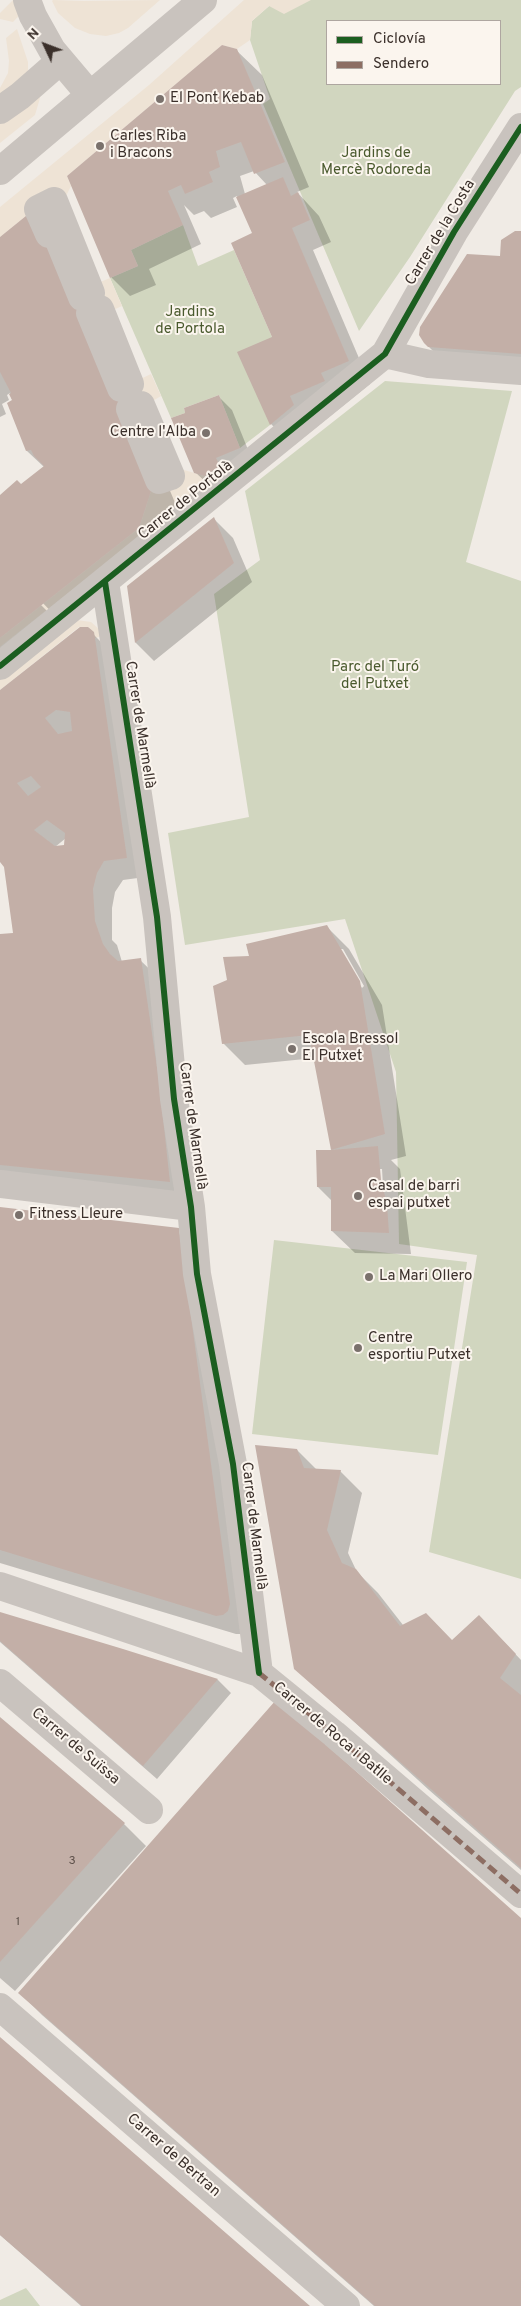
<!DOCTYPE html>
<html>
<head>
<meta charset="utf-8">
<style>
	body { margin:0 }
	#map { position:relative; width:521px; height:2306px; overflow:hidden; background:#f0ebe5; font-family:Overpass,sans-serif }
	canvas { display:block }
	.legend { position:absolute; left:326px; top:20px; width:175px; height:65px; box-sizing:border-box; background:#fbf5ee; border:1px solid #aea6a0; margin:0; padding:6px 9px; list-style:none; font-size:15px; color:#3b302b }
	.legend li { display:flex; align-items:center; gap:10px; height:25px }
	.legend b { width:25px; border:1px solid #aea6a0 }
	.north { position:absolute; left:20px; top:20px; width:50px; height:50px; -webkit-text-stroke:4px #fbf5ee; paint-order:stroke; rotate:313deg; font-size:14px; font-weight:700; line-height:20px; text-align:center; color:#3b302b }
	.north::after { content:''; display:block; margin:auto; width:18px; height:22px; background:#3b302b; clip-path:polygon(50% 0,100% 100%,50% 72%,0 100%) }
</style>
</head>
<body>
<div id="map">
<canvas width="521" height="2306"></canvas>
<ul class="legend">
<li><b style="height:6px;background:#1b5e20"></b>Ciclovía</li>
<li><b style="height:6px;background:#8d6e63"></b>Sendero</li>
</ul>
<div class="north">N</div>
</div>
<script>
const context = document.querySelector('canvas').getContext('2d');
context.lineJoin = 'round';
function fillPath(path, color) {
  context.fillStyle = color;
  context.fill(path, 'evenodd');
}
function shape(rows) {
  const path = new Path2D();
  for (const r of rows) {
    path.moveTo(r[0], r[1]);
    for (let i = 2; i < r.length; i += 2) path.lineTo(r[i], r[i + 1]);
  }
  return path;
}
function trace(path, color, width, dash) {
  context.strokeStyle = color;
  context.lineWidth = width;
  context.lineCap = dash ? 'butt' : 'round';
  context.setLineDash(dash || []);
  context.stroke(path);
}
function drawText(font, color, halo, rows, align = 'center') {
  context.font = font + ' Overpass,sans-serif';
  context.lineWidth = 4;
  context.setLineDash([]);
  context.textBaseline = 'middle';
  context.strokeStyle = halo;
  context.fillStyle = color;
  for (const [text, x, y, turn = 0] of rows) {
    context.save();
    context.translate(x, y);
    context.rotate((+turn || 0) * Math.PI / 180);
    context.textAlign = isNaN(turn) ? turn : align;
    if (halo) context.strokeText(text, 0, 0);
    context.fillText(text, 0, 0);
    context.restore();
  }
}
const green = shape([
	[276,0,521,0,521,87,515,91,410,257,359,331,263,104,270,99,250,40,252,21],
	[327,21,500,21,500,84,327,84],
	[183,225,198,266,234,250,272,337,270,425,240,448,219,395,184,408,185,413,171,418,110,278,138,266,131,250],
	[385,381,512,391,466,562,521,581,521,1579,429,1552,477,1255,399,1244,396,1072,345,919,185,945,168,833,249,817,214,594,260,560,245,491],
	[274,1240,467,1262,438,1455,252,1434],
	[26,2288,40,2306,0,2306,0,2300]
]);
const plaza = shape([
	[13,0,34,0,13,22,0,19,0,13],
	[53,0,84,1,160,0,128,28,119,33,106,36,90,34,75,28,58,13,52,1],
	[244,0,311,0,284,14,269,6,252,21,250,40,237,49,222,45,67,176,71,186,64,200,37,207,0,237,0,207,149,85],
	[17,29,28,62,28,74,0,102,0,88,8,73,9,61,6,38],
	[38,88,40,98,35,115,0,143,0,120],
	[110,278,122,306,111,311,82,297,98,283],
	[151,374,161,396,151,402,130,384],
	[177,468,205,476,209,482,0,647,0,638,139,528,154,482],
	[77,620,91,622,101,631,102,636,95,638,88,627,79,627,0,690,0,680]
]);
const shadow = shape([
	[236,50,262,75,309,187,297,192,319,216,331,242,313,250,370,384,293,446,271,424,274,338,254,234,237,196,233,198,237,207,211,218,204,211,194,215,184,205,201,244,149,269,156,285,130,296,111,277],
	[254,171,267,185,245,194,240,176],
	[521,232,521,371,444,362,425,343,502,258],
	[0,238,114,358,176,505,161,550,65,626,39,599,37,601,60,624,0,673,0,496,21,486,44,467,27,451,10,393,7,395,9,400,2,404,6,414,0,417],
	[218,396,232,410,253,462,210,486,195,472],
	[214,519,233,538,252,582,154,661,136,643,129,587],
	[80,628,87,628,112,653,145,877,123,880,115,892,112,908,112,940,117,945,122,962,140,960,163,982,191,1204,0,1184,0,935,14,935,5,866,0,860,0,691],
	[66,838,66,846,55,847],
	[327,927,349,949,382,1005,406,1156,391,1160,400,1169,411,1254,355,1253,332,1231,332,1201,318,1187,332,1151,315,1058,245,1065,223,1043,229,980,250,957],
	[340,949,343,949,364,986,362,988],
	[379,1169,382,1169,383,1186,381,1186],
	[0,1209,197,1248,242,1634,236,1634,0,1563],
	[297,1450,317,1470,340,1471,362,1493,348,1553,357,1572,378,1593,403,1625,452,1642,501,1639,521,1660,521,1870,429,1790,295,1668],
	[0,1613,218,1680,231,1693,157,1779,0,1642],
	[0,1718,124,1824,146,1846,15,1991,0,1978],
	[521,1919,521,2306,374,2306,42,2015,20,1993],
	[0,2038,308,2306,81,2306,0,2235]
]);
const building = shape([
	[222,45,237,49,285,162,254,174,241,142,216,151,220,167,209,172,213,182,185,194,181,185,168,191,183,225,131,250,138,266,110,278,67,176],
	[283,177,291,196,298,192,310,220,292,228,349,361,321,373,325,381,290,396,294,405,270,425,237,352,272,337,231,243,252,233,236,197],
	[37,207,154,482,139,528,0,638,0,495,17,480,21,484,44,466,34,456,31,450,26,451,7,403,12,400,9,394,11,393,0,372,0,237],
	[515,231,521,231,521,354,428,347,424,343,419,335,420,327,467,254,500,256,501,240],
	[219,395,240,448,216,458,220,466,205,476,194,473,171,418,185,413,184,408],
	[214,517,234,563,135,643,127,586],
	[80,627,88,627,94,632,95,638,127,858,104,861,97,873,93,889,95,921,103,944,110,954,118,961,141,958,159,1081,170,1182,0,1165,0,934,13,933,4,867,0,862,0,690],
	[56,710,70,712,72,731,58,734,45,718],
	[31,776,41,787,28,796,17,783],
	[47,820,65,833,64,845,55,846,34,830],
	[327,925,360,981,385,1134,331,1150,378,1146,381,1180,387,1204,389,1233,331,1231,331,1187,317,1187,316,1150,331,1150,309,1035,222,1044,213,986,227,980,223,957,249,956,246,944],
	[0,1207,179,1228,230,1604,228,1611,223,1615,216,1616,0,1550],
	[255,1445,297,1449,304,1468,341,1470,327,1530,342,1563,356,1569,400,1626,426,1613,452,1640,479,1615,516,1654,500,1678,521,1695,521,1868,294,1669],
	[0,1612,123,1649,218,1679,143,1766,0,1641],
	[276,1700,521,1918,521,2306,375,2306,18,1993],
	[0,1717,125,1823,0,1962],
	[0,2037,310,2306,82,2306,0,2235]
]);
const minor = shape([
	[27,0,33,16,52,50,90,95],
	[0,110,20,96,60,61],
	[0,171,203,0],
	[54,201,91,293,82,297,55,231,49,234,38,209,54,201],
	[100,309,130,384,121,388,90,313,100,309],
	[385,354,429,364,521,371],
	[141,405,171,476,159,480,130,409,141,405],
	[105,582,157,917,174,1099,191,1207,197,1274,233,1464,259,1673],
	[0,666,385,354,454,232,521,127],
	[0,1184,191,1207],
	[0,1586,259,1673,334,1734,521,1894],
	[0,1683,149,1810],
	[0,2007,346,2306]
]);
const quiet = shape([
	[259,1673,334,1734,521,1894]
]);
const cycleway = shape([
	[105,582,157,917,174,1099,191,1207,197,1274,233,1464,259,1673],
	[0,666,385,354,454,232,521,127]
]);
const markers = [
	[160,99,5,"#7a716c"],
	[100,146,5,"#7a716c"],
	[206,433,5,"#7a716c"],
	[292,1049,5,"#7a716c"],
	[358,1196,5,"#7a716c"],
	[19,1215,5,"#7a716c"],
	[369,1277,5,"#7a716c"],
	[358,1348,5,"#7a716c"]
];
const numberNames = [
	["3",72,1862],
	["1",18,1923]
];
const poiNames = [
	["El Pont Kebab",170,99],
	["Carles Riba",110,137],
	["i Bracons",110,154],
	["Centre l'Alba",196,433,"right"],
	["Escola Bressol",302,1040],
	["El Putxet",302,1057],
	["Casal de barri",368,1187],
	["espai putxet",368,1204],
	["Fitness Lleure",29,1215],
	["La Mari Ollero",379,1277],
	["Centre",368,1339],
	["esportiu Putxet",368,1356]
];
const parkNames = [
	["Jardins de",376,154],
	["Mercè Rodoreda",376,171],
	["Jardins",190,313],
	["de Portola",190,330],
	["Parc del Turó",375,668],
	["del Putxet",375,685]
];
const streetNames = [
	["Carrer de la Costa",441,233,-59],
	["Carrer de Portolà",186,501,-39],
	["Carrer de Marmellà",139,725,81],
	["Carrer de Marmellà",192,1126,82],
	["Carrer de Marmellà",253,1526,83],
	["Carrer de Roca i Batlle",332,1734,40],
	["Carrer de Suïssa",75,1747,40],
	["Carrer de Bertran",173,2156,41]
];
fillPath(green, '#d1d6bf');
fillPath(plaza, '#eee3d5');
fillPath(shadow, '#0003');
fillPath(building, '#c3afa7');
trace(minor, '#c9c3be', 28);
trace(quiet, '#8d6e63', 5, [10, 5]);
trace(cycleway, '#1b5e20', 6);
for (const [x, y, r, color] of markers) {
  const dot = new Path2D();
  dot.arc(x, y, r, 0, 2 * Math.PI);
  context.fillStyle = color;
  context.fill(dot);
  trace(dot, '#fbf5ee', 2);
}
drawText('12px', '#5d504a', null, numberNames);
drawText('15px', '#3b302b', '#fbf5ee', poiNames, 'left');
drawText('15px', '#4a5a2e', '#fbf5ee', parkNames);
drawText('15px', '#3b302b', '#fbf5ee', streetNames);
</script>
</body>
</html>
